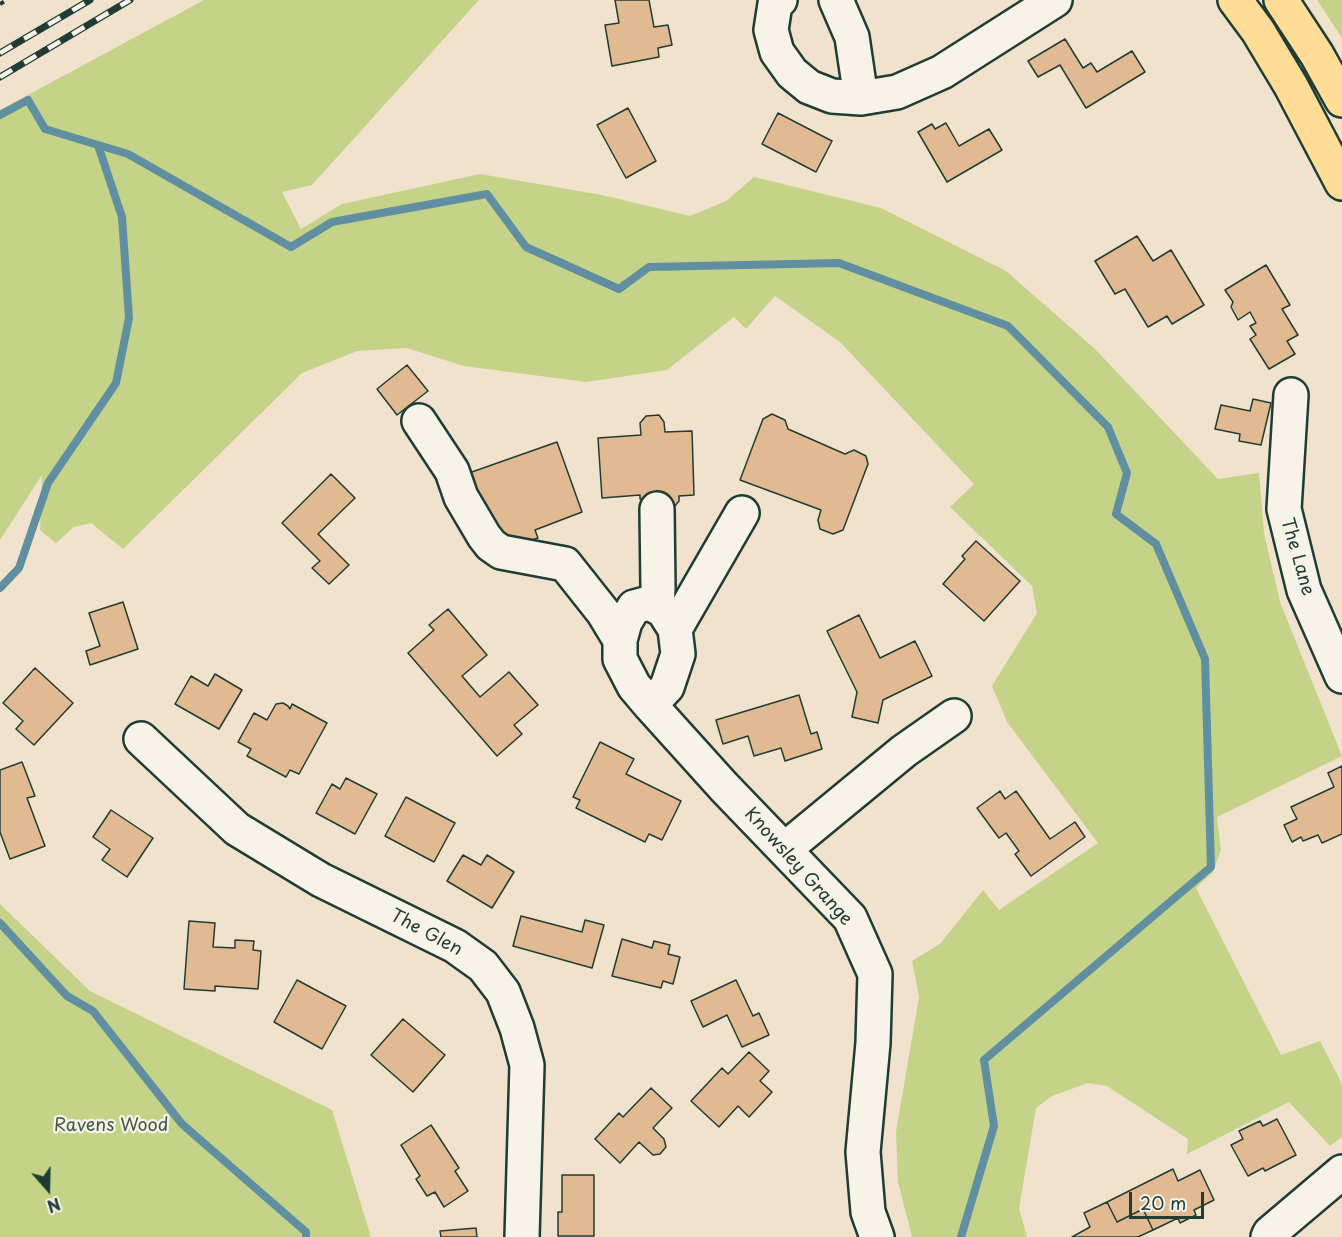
<!DOCTYPE html>
<html>
<head>
<meta charset="utf-8">
<style>
	body { margin:0 }
	#map { position:relative; width:1342px; height:1237px; overflow:hidden; background:#f1e2ce; font-family:"Playpen Sans",sans-serif }
	canvas { display:block }
	.north { position:absolute; left:18px; top:1159px; width:60px; height:60px; -webkit-text-stroke:4px #f7f3e8; paint-order:stroke; rotate:160deg; font-size:16px; font-weight:700; line-height:24px; text-align:center; color:#1f3d34 }
	.north::after { content:''; display:block; margin:auto; width:21px; height:27px; background:#1f3d34; clip-path:polygon(50% 0,100% 100%,50% 72%,0 100%) }
	.scale { position:absolute; left:1129px; top:1192px; width:75px; height:27px; box-sizing:border-box; border:3px solid #1f3d34; border-top:0; padding-left:8px; font-size:18px; line-height:21px; white-space:nowrap; color:#1f3d34; -webkit-text-stroke:4px #f7f3e8; paint-order:stroke }
</style>
</head>
<body>
<div id="map">
<canvas width="1342" height="1237"></canvas>
<div class="north">N</div>
<div class="scale">20 m</div>
</div>
<script>
const context = document.querySelector('canvas').getContext('2d');
context.lineJoin = 'round';
function fillPath(path, color) {
  context.fillStyle = color;
  context.fill(path, 'evenodd');
}
function shape(rows) {
  const path = new Path2D();
  for (const r of rows) {
    path.moveTo(r[0], r[1]);
    for (let i = 2; i < r.length; i += 2) path.lineTo(r[i], r[i + 1]);
  }
  return path;
}
function trace(path, color, width, dash) {
  context.strokeStyle = color;
  context.lineWidth = width;
  context.lineCap = dash ? 'butt' : 'round';
  context.setLineDash(dash || []);
  context.stroke(path);
}
function drawText(font, color, halo, rows, align = 'center') {
  context.font = font + ' "Playpen Sans",sans-serif';
  context.lineWidth = 4.5;
  context.setLineDash([]);
  context.textBaseline = 'middle';
  context.strokeStyle = halo;
  context.fillStyle = color;
  for (const [text, x, y, turn = 0] of rows) {
    context.save();
    context.translate(x, y);
    context.rotate((+turn || 0) * Math.PI / 180);
    context.textAlign = isNaN(turn) ? turn : align;
    if (halo) context.strokeText(text, 0, 0);
    context.fillText(text, 0, 0);
    context.restore();
  }
}
const green = shape([
	[204,0,479,0,312,185,282,192,301,229,342,204,480,174,602,195,690,216,726,201,754,177,881,208,1006,271,1095,349,1218,479,1259,473,1264,533,1280,602,1342,756,1217,817,1221,850,1213,872,1196,888,1281,1055,1320,1041,1342,1084,1342,1137,1330,1146,1289,1102,1187,1154,1188,1139,1107,1086,1088,1083,1052,1096,1036,1108,1019,1208,1027,1237,912,1237,898,1182,896,1132,919,997,912,961,940,944,983,890,999,910,1098,843,1007,722,992,686,1037,613,1032,586,950,507,974,484,840,342,775,296,746,329,734,317,667,370,586,382,464,366,407,348,357,351,302,373,123,549,91,523,74,527,56,543,40,530,42,475,0,540,0,110],
	[1317,0,1342,0,1342,38],
	[0,904,90,991,332,1110,371,1237,0,1237]
]);
const stream = shape([
	[0,115,28,100,45,129,128,154,291,247,332,222,487,194,526,247,619,289,649,267,839,263,1008,326,1108,427,1127,473,1116,514,1156,544,1205,659,1211,867,984,1060,994,1126,961,1237],
	[0,588,19,568,48,483,116,383,129,318,122,217,98,145],
	[0,923,67,996,93,1011,182,1124,306,1232,306,1237]
]);
const building = shape([
	[615,0,649,0,654,27,668,25,672,45,658,48,659,57,612,66,605,25,619,23,615,0],
	[1065,39,1083,68,1091,63,1097,72,1132,51,1145,72,1086,108,1060,65,1038,77,1028,61,1065,39],
	[628,108,656,161,626,178,597,125,628,108],
	[778,113,832,141,816,172,762,144,778,113],
	[946,123,959,146,989,129,1002,150,947,182,918,132,932,124,935,129,946,123],
	[1137,236,1153,261,1171,250,1204,305,1172,324,1167,316,1148,327,1125,289,1115,294,1095,261,1137,236],
	[1266,265,1290,305,1282,309,1298,335,1287,341,1295,354,1269,369,1250,339,1256,335,1250,326,1256,323,1250,312,1238,320,1231,307,1233,302,1225,290,1266,265],
	[407,365,428,391,397,415,377,389,407,365],
	[1253,399,1271,403,1261,445,1239,441,1240,434,1215,429,1221,405,1250,411,1253,399],
	[772,414,785,420,788,429,845,454,854,450,866,456,868,464,843,530,833,534,820,529,818,520,821,510,740,480,763,419,772,414],
	[659,415,664,422,665,432,692,431,694,495,679,496,679,501,674,507,669,507,663,498,640,499,640,495,602,498,598,438,641,435,640,423,646,416,659,415],
	[557,442,582,512,535,530,538,538,515,546,512,537,495,543,469,473,557,442],
	[331,474,355,498,318,534,349,565,329,584,312,568,320,561,282,523,331,474],
	[976,541,1020,581,984,621,943,584,965,559,962,556,976,541],
	[123,602,138,649,90,665,86,651,100,646,89,613,123,602],
	[448,609,487,655,462,676,480,697,509,672,538,705,514,725,522,734,497,756,408,653,434,630,429,625,448,609],
	[859,615,880,658,915,641,932,676,883,700,878,723,852,717,857,692,827,631,859,615],
	[35,668,73,703,34,745,16,729,23,721,3,703,35,668],
	[215,674,242,690,219,729,175,704,191,676,208,686,215,674],
	[799,695,811,734,817,732,822,749,785,761,781,748,754,756,748,736,723,744,716,720,799,695],
	[283,703,288,706,290,709,292,704,327,723,299,774,290,770,286,777,247,756,251,749,238,742,254,713,267,720,276,704,283,703],
	[600,742,634,759,626,774,681,801,662,840,649,834,645,842,576,808,580,800,573,797,600,742],
	[22,762,35,796,27,798,45,846,10,859,0,832,0,770,22,762],
	[1342,766,1342,834,1322,843,1318,835,1303,841,1301,837,1292,842,1284,825,1297,819,1291,807,1334,787,1328,773,1342,766],
	[346,778,377,794,355,834,316,813,332,784,340,789,346,778],
	[1000,791,1005,799,1016,791,1050,839,1075,822,1085,837,1031,876,1015,854,1019,851,1006,833,999,838,977,808,1000,791],
	[406,797,455,823,434,862,385,836,406,797],
	[111,810,153,838,127,877,102,860,110,849,93,837,111,810],
	[463,855,481,865,487,855,514,872,492,908,447,881,463,855],
	[521,916,582,932,585,920,604,925,592,968,513,946,521,916],
	[189,921,215,923,213,947,235,948,235,940,254,941,253,950,261,951,258,989,215,986,215,991,184,989,189,921],
	[622,939,652,948,654,941,670,945,668,954,680,957,673,984,663,981,661,988,612,976,622,939],
	[297,980,346,1006,322,1049,274,1022,297,980],
	[736,980,753,1016,759,1013,769,1035,742,1047,727,1015,703,1027,691,1001,736,980],
	[403,1019,445,1055,413,1092,371,1055,403,1019],
	[749,1052,769,1071,760,1081,772,1092,749,1117,738,1106,719,1127,691,1101,722,1068,728,1074,749,1052],
	[651,1088,672,1108,653,1128,664,1139,666,1147,660,1154,653,1155,639,1142,620,1163,595,1139,619,1113,623,1117,651,1088],
	[1277,1119,1296,1155,1265,1171,1263,1168,1248,1176,1231,1145,1243,1139,1239,1131,1260,1121,1263,1126,1277,1119],
	[431,1125,459,1168,455,1171,468,1191,444,1207,435,1192,427,1196,416,1179,420,1176,401,1145,431,1125],
	[1173,1169,1178,1181,1200,1170,1214,1200,1194,1210,1196,1215,1180,1223,1178,1218,1153,1230,1143,1209,1117,1222,1107,1202,1173,1169],
	[562,1175,594,1175,594,1236,558,1236,558,1212,562,1212,562,1175],
	[1107,1202,1117,1222,1143,1209,1153,1230,1138,1237,1072,1237,1090,1227,1084,1213,1107,1202],
	[476,1228,477,1237,441,1237,440,1231,476,1228]
]);
const path = shape([
	[0,4,7,0]
]);
const minor = shape([
	[780,0,775,4,771,30,777,52,792,73,809,87,832,96,861,98,897,92,942,72,1055,0],
	[836,0,852,37,861,98],
	[1291,395,1284,509,1304,590,1342,676],
	[419,421,452,471,461,497,484,536,491,545,501,552,565,564,603,612,620,640],
	[657,509,658,588,657,607],
	[675,629,742,513],
	[650,705,667,687,678,654,675,629,663,610,649,603,634,607,625,622,620,640,620,659,634,686,650,705,724,787,850,918,875,974,873,1043,863,1152,868,1212,877,1237],
	[141,739,237,829,321,880,455,946,483,966,503,992,517,1028,527,1065,522,1237],
	[785,849,904,751,954,716],
	[1268,1237,1270,1233,1342,1172]
]);
const highway = shape([
	[1235,0,1258,31,1291,86,1342,183],
	[1281,0,1317,55,1342,100]
]);
const rail = shape([
	[0,53,90,0],
	[0,77,130,0]
]);
const streetNames = [
	["The Lane",1297,557,74],
	["Knowsley Grange",798,867,48],
	["The Glen",426,933,28]
];
const parkNames = [
	["Ravens Wood",111,1126]
];
fillPath(green, '#c4d387');
trace(stream, '#608fa1', 8);
fillPath(building, '#e2ba92');
trace(building, '#1f3d34', 1.5);
trace(minor, '#1f3d34', 38);
trace(highway, '#1f3d34', 38);
trace(path, '#1f3d34', 4, [4.5, 4.5]);
trace(minor, '#f7f3e8', 33);
trace(highway, '#ffdd96', 33);
trace(rail, '#1f3d34', 7);
trace(rail, '#f7f3e8', 4.5, [14]);
drawText('18px', '#1f3d34', '#f7f3e8', streetNames);
drawText('18px', '#405b45', '#f7f3e8', parkNames);
</script>
</body>
</html>
